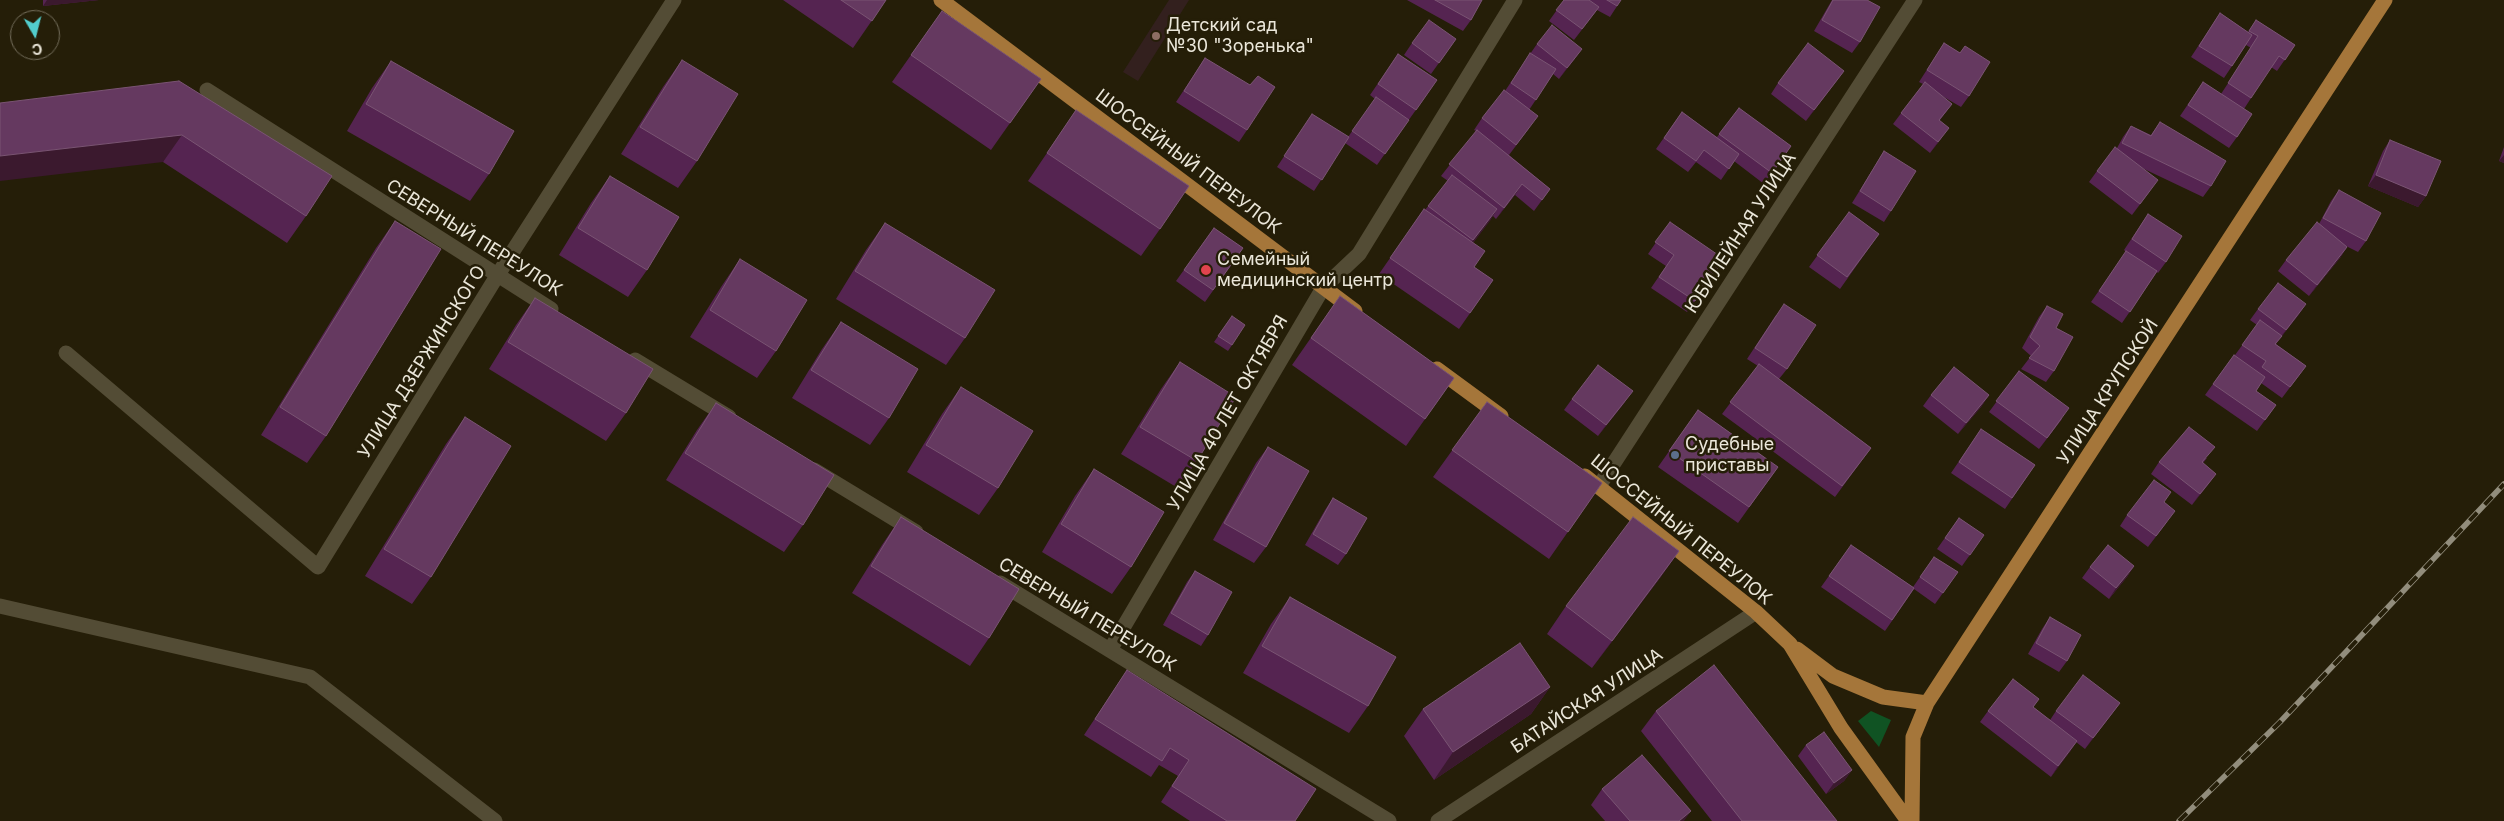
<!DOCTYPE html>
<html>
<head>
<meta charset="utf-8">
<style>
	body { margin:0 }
	#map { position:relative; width:2504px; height:821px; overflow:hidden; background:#251e08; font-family:Inter,sans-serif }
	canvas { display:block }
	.north { position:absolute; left:10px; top:10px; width:50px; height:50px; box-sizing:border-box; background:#251e08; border:1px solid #746e5c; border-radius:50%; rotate:172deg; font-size:14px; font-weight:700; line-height:20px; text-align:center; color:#ebe7da }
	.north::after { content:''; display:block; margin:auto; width:18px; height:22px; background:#52cdcd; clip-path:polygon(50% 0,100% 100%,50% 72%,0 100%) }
</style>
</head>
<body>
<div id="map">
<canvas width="2504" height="821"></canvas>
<div class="north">С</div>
</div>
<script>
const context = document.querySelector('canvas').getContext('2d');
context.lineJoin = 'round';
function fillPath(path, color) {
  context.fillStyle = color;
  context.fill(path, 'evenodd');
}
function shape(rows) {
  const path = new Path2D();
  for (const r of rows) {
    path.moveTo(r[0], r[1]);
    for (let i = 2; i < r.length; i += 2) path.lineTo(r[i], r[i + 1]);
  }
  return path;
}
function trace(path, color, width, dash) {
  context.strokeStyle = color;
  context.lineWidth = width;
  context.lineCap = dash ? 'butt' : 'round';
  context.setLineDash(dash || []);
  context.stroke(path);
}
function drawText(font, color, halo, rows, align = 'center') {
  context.font = font + ' Inter,sans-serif';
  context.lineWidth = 5;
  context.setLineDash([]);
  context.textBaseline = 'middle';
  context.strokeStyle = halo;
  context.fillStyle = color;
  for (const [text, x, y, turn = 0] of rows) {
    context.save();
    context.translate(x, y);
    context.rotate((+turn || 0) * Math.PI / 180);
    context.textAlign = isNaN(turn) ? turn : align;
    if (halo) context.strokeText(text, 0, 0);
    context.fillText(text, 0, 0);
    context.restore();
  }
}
const education = shape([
	[1169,0,1189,0,1138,81,1123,72]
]);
const green = shape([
	[1871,711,1891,720,1879,747,1858,721]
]);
const minor = shape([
	[207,90,551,309],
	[66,353,318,567,497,276,674,0],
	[635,360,729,417],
	[814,470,916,532],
	[1599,486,1915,0],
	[1000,583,1389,821],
	[0,606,310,677,495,821],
	[1110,650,1323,288,1359,254,1515,0],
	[1438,821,1756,612]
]);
const major = shape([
	[941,0,1355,311],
	[1437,369,1501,416],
	[1585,476,1756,612,1790,644,1841,728,1908,821],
	[1797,649,1833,676,1883,697,1927,703],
	[1912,821,1913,737,1927,703,2385,0]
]);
const rail = shape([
	[2179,821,2280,722,2504,484]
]);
const wall = shape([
	[43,0,99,0,43,6],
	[783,0,886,0,853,48],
	[1407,0,1482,0,1471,20,1463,31],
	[1564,0,1621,0,1610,17,1597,10,1574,40,1549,21],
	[1832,0,1867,0,1860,42,1852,53,1814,31],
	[942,11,1041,79,991,150,892,82],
	[2220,13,2248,32,2256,20,2295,45,2277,71,2271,67,2244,109,2237,137,2229,148,2180,116,2203,82,2221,94,2251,48,2246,45,2224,78,2191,57],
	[1456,39,1431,74,1404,55,1412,43],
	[1944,43,1960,53,1965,46,1969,96,1961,107,1942,96,1952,104,1940,120,1941,139,1930,153,1893,124,1923,84,1919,82],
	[1537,44,1582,49,1559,79,1553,74,1529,110,1530,127,1509,155,1550,189,1534,211,1515,195,1496,219,1493,216,1473,243,1474,267,1493,280,1459,329,1379,274,1424,209,1425,210,1448,181,1441,176,1476,131,1474,130,1482,118,1505,91,1523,64],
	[1398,54,1437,80,1377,165,1345,143,1314,191,1277,167,1312,114,1348,137,1375,99,1370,95],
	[1205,58,1247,130,1239,142,1176,102],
	[682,60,697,161,678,188,621,154,663,87],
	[391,61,489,174,470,201,347,131,372,88],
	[1844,71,1806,121,1771,94,1778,83],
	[179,81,306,216,287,243,163,162],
	[1739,108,1791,146,1764,184,1734,161,1721,180,1696,162,1688,172,1656,149,1682,112,1717,137],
	[1076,110,1160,229,1141,256,1028,181],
	[2160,122,2211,186,2203,197,2142,168,2150,191,2132,215,2089,182,2097,171,2117,148,2123,137,2131,126,2151,135],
	[2390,140,2426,196,2418,207,2368,186,2383,151],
	[2504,147,2504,163,2499,161],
	[1884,151,1891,211,1884,222,1852,203],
	[610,176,647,270,628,297,559,255,591,203],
	[2339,190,2366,241,2358,252,2346,246,2347,247,2340,258,2309,296,2278,271,2286,260,2319,224,2331,201],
	[1849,212,1879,234,1840,289,1809,267],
	[2148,214,2166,262,2158,273,2157,272,2122,323,2091,302,2126,252,2124,250],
	[395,221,326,436,307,463,261,435,376,248],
	[1670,222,1695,301,1687,312,1651,288,1666,266,1648,254],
	[885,223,965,338,946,365,836,299,866,250],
	[1214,228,1243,248,1205,302,1176,281],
	[740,259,776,351,757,378,690,337,721,287],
	[1340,296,1454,378,1406,446,1292,365],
	[535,298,626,413,606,441,489,369,516,325],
	[2306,304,2276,344,2306,366,2282,398,2261,383,2256,391,2276,405,2257,431,2205,395,2234,355,2235,355,2257,325,2250,320,2258,309],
	[2047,306,2056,328,2054,371,2046,382,2021,369,2031,356,2022,348,2039,317],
	[1776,315,1787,369,1779,379,1871,448,1835,497,1722,414,1758,366,1747,359],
	[1232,316,1232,345,1228,351,1214,342],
	[841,322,889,418,870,445,792,398,822,349],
	[1180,362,1197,461,1178,488,1121,454,1161,389],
	[2019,371,2062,419,2039,449,1989,412],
	[961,387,998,488,979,515,907,472,942,414],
	[1931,395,1989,395,1981,407,1958,434,1923,406],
	[1572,399,1625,402,1598,436,1564,410],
	[1487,402,1602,483,1549,559,1433,477],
	[716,403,803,525,784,552,666,480,697,430],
	[1698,410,1778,467,1738,523,1658,467],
	[465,417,431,577,412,604,365,576,446,444],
	[1981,429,2035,465,2005,509,1951,473],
	[1268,447,1266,547,1254,563,1213,540,1256,463],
	[2207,458,2203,463,2216,474,2192,505,2151,474,2159,462],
	[1094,469,1131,567,1112,594,1042,552,1075,496],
	[1333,498,1346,554,1338,565,1305,545,1325,510],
	[2164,503,2167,522,2148,547,2120,526,2127,515],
	[901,517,989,638,970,666,852,593,882,545],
	[1959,518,1984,535,1962,566,1937,549],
	[1851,545,1913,587,1934,557,1958,572,1935,604,1914,589,1885,631,1821,587],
	[1679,551,1660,578,1592,668,1547,634,1566,606],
	[2134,566,2127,577,2109,599,2082,578,2090,567],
	[1195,571,1208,635,1201,646,1163,625,1187,582],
	[1290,597,1368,706,1349,733,1243,673,1271,624],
	[2050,617,2067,661,2059,672,2028,654,2042,629],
	[1127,670,1295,821,1190,821,1161,802,1178,776,1159,765,1151,777,1084,735],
	[1550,687,1531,714,1434,780,1404,736,1423,709],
	[2039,699,2033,707,2050,720,2056,711,2120,703,2085,749,2076,742,2051,777,1980,722,1988,711],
	[1656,711,1837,821,1712,821,1641,731],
	[1806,745,1852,770,1844,781,1826,794,1798,756],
	[1602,789,1684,821,1605,821,1591,805]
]);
const shadedWall = shape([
	[47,0,99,0,43,6],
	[1582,49,1574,60,1559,79,1567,68],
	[1844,71,1836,82,1806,121,1814,110],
	[1949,128,1941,139,1930,153,1938,142],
	[182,135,163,162,0,181,0,156],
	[2504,155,2504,163,2499,161],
	[2376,175,2426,196,2418,207,2368,186],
	[1522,184,1515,195,1496,219,1504,208],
	[1497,209,1490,221,1466,252,1473,240],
	[2347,247,2340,258,2309,296,2317,285],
	[2306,304,2298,316,2278,341,2286,330],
	[1633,391,1625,402,1598,436,1606,425],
	[1989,395,1981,407,1958,434,1966,423],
	[2216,474,2208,485,2192,505,2200,494],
	[1679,551,1660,578,1592,668,1612,641],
	[2134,566,2127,577,2109,599,2116,588],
	[1550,687,1531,714,1434,780,1453,752],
	[2120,703,2112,714,2085,749,2093,738],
	[2077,741,2070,752,2051,777,2058,766],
	[1852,770,1844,781,1826,794,1834,783],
	[1691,811,1684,821,1679,821]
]);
const building = shape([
	[841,0,886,0,872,21,841,0],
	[1435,0,1482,0,1471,20,1435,0],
	[1564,0,1589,0,1599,7,1582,29,1556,10,1564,0],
	[1607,0,1621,0,1617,6,1607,0],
	[1833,0,1867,0,1880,7,1860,42,1822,20,1833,0],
	[942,11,1041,79,1010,123,911,55,942,11],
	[2220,13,2252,35,2232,66,2199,46,2220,13],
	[1429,20,1456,39,1439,63,1412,43,1429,20],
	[2256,20,2295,45,2285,60,2279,56,2251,98,2228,83,2258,36,2249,31,2256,20],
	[1552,25,1582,49,1567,68,1537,44,1552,25],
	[1808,43,1844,71,1814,110,1778,83,1808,43],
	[1944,43,1960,53,1965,46,1990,62,1969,96,1927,70,1944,43],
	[1530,53,1556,69,1536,100,1511,83,1530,53],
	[1398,54,1437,80,1416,110,1378,84,1398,54],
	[1205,58,1250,85,1258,76,1275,87,1247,130,1184,91,1205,58],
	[682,60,738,94,697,161,640,127,682,60],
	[391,61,514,131,489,174,366,104,391,61],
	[179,81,332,176,306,216,182,135,0,156,0,103,179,81],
	[1925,82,1952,104,1939,120,1949,128,1938,142,1901,113,1925,82],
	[2203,82,2252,114,2237,137,2188,105,2203,82],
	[1504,90,1538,116,1516,145,1482,118,1504,90],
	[1376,97,1409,120,1385,154,1352,131,1376,97],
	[1739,108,1791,146,1772,173,1719,134,1739,108],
	[1076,110,1189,186,1160,229,1047,153,1076,110],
	[1682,112,1739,154,1729,169,1704,150,1696,161,1664,138,1682,112],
	[1312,114,1349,137,1322,180,1284,156,1312,114],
	[2160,122,2226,161,2211,186,2122,143,2131,126,2151,136,2160,122],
	[1477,130,1550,189,1542,200,1522,184,1504,208,1449,164,1477,130],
	[2390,140,2441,161,2426,196,2376,175,2390,140],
	[2115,147,2158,180,2140,204,2097,171,2115,147],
	[1884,151,1916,171,1891,211,1860,191,1884,151],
	[1452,175,1497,209,1473,240,1428,206,1452,175],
	[610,176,679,217,647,270,578,228,610,176],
	[2339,190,2381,213,2366,241,2323,218,2339,190],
	[1424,209,1485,251,1474,267,1493,280,1470,313,1390,258,1424,209],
	[1849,212,1879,234,1847,277,1817,255,1849,212],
	[2148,214,2182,236,2166,262,2132,239,2148,214],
	[395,221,441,249,326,436,280,407,395,221],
	[1670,222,1724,259,1695,301,1659,277,1674,255,1655,242,1670,222],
	[2317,222,2347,247,2317,285,2286,260,2317,222],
	[885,223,995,290,965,338,855,271,885,223],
	[1214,228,1243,248,1213,290,1184,270,1214,228],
	[2126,251,2157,271,2130,312,2099,291,2126,251],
	[740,259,807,300,776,351,710,310,740,259],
	[2278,283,2306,304,2286,330,2258,309,2278,283],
	[1340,296,1454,378,1425,419,1311,338,1340,296],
	[535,298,653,369,626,413,508,342,535,298],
	[1784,304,1816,325,1787,369,1755,348,1784,304],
	[2047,306,2063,314,2056,328,2073,337,2054,371,2029,358,2040,346,2030,337,2047,306],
	[1232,316,1245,325,1232,345,1218,336,1232,316],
	[2260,320,2282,336,2275,344,2306,366,2290,387,2262,367,2266,361,2242,345,2260,320],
	[841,322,918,369,889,418,811,370,841,322],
	[2234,355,2265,377,2256,391,2276,405,2265,420,2213,384,2234,355],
	[1180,362,1236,397,1197,461,1140,427,1180,362],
	[1759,364,1871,448,1842,486,1730,402,1759,364],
	[1598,365,1633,391,1606,425,1572,399,1598,365],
	[1954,367,1989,395,1966,423,1931,395,1954,367],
	[2019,371,2069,408,2047,438,1996,401,2019,371],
	[961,387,1033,431,998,488,926,445,961,387],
	[1487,402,1602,483,1568,532,1452,450,1487,402],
	[716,403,834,475,803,525,685,453,716,403],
	[1698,410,1778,467,1749,507,1669,451,1698,410],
	[465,417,511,446,431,577,384,549,465,417],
	[2189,427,2215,447,2202,462,2216,474,2200,494,2159,462,2189,427],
	[1981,429,2035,465,2012,498,1959,462,1981,429],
	[1268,447,1309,471,1266,547,1224,523,1268,447],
	[1094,469,1164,512,1131,567,1061,524,1094,469],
	[2154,480,2171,492,2164,502,2175,511,2156,536,2127,515,2154,480],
	[1333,498,1367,518,1346,554,1313,534,1333,498],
	[901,517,1019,589,989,638,871,566,901,517],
	[1633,517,1679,551,1612,641,1566,606,1633,517],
	[1959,518,1984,535,1970,555,1945,538,1959,518],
	[1851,545,1914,588,1892,620,1829,576,1851,545],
	[2108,545,2134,566,2116,588,2090,567,2108,545],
	[1934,557,1958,572,1943,593,1920,577,1934,557],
	[1195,571,1232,592,1208,635,1171,613,1195,571],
	[1290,597,1396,657,1368,706,1262,646,1290,597],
	[2050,617,2081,635,2067,661,2036,643,2050,617],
	[1520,643,1550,687,1453,752,1423,709,1520,643],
	[1714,665,1837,821,1742,821,1656,711,1714,665],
	[1127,670,1316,789,1295,821,1227,821,1172,786,1189,760,1170,748,1162,761,1095,719,1127,670],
	[2083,675,2120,703,2093,738,2056,711,2083,675],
	[2013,679,2039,699,2033,707,2077,741,2058,766,1988,711,2013,679],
	[1824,732,1852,770,1834,783,1806,745,1824,732],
	[1642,755,1691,811,1679,821,1630,821,1602,789,1642,755]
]);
const markers = [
	[1156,36,5,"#8d6e63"],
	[1206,270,6,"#e0444e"],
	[1675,455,5,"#5c6f8a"]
];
const poiNames = [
	["Детский сад",1166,26],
	["№30 \"Зоренька\"",1166,47],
	["Семейный",1217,260],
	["медицинский центр",1217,281],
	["Судебные",1685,445],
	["приставы",1685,466]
];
const streetNames = [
	["ШОССЕЙНЫЙ ПЕРЕУЛОК",1188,162,37],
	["ЮБИЛЕЙНАЯ УЛИЦА",1741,233,-57],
	["СЕВЕРНЫЙ ПЕРЕУЛОК",474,238,32],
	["УЛИЦА ДЗЕРЖИНСКОГО",422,362,-58],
	["УЛИЦА КРУПСКОЙ",2108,392,-57],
	["УЛИЦА 40 ЛЕТ ОКТЯБРЯ",1228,413,-60],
	["ШОССЕЙНЫЙ ПЕРЕУЛОК",1681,530,39],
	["СЕВЕРНЫЙ ПЕРЕУЛОК",1087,615,31],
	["БАТАЙСКАЯ УЛИЦА",1587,701,-33]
];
fillPath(education, '#33201e');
fillPath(green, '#105323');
trace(minor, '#534c35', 15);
trace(major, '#a5763a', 15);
trace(rail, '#928d7c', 5.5);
trace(rail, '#251e08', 4, [11]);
fillPath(wall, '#552451');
fillPath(shadedWall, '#3b192e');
fillPath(building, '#653960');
trace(building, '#7a5473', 1);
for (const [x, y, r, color] of markers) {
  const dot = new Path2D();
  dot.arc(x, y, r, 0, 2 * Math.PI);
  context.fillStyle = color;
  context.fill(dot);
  trace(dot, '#251e08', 2);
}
drawText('18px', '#ebe7da', '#251e08', poiNames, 'left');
drawText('18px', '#ebe7da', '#251e08', streetNames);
</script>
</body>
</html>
